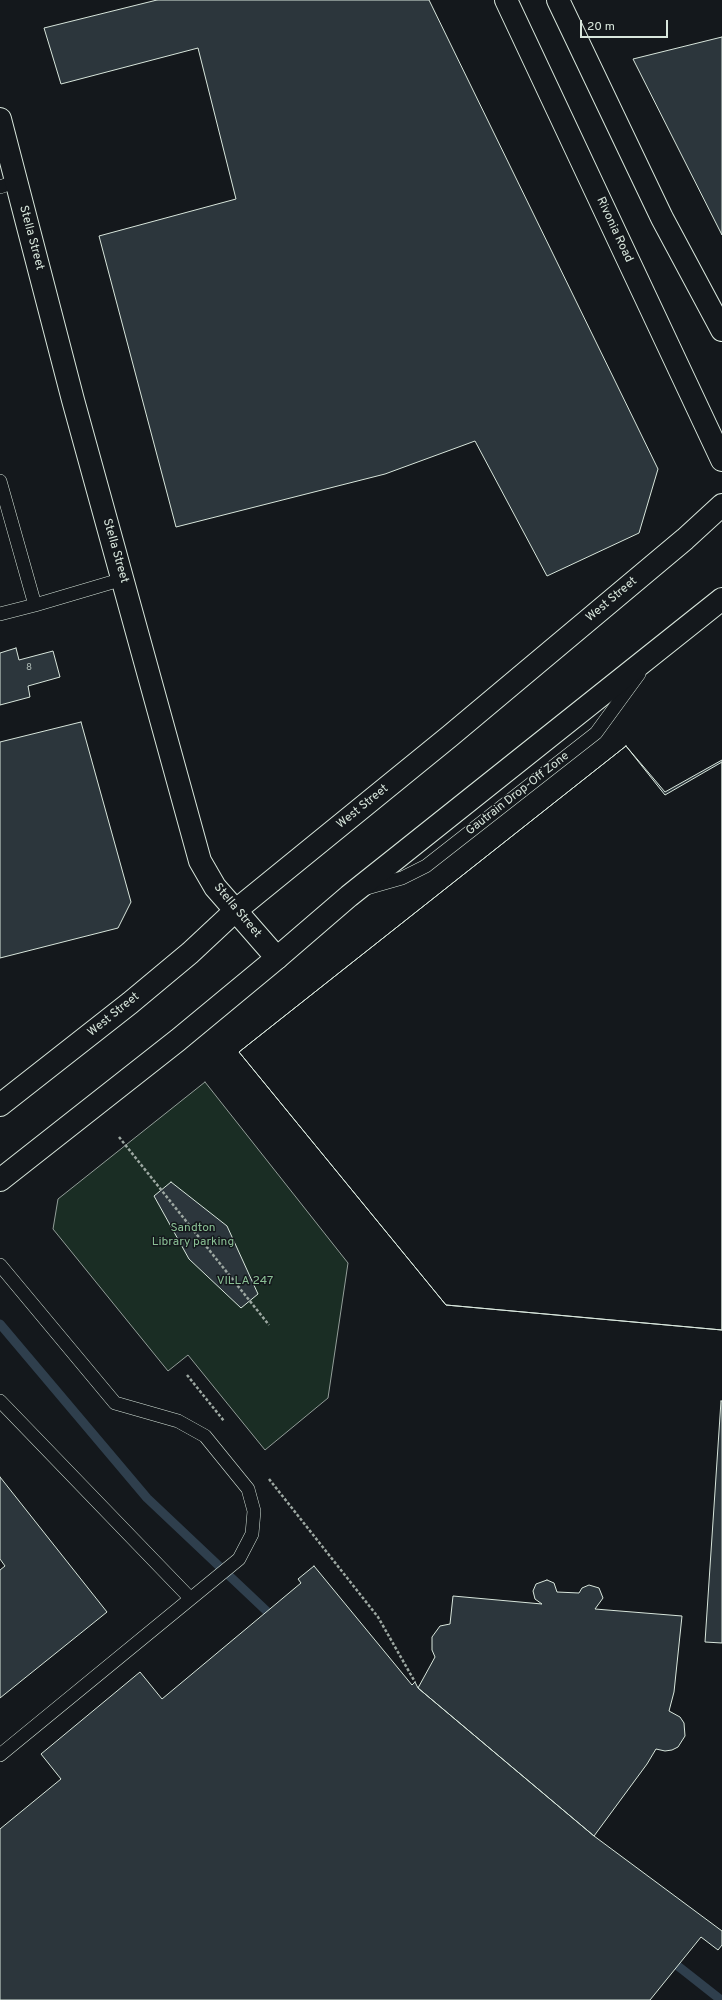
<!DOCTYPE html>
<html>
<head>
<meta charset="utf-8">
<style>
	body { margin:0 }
	#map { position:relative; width:722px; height:2000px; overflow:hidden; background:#14181c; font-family:Overpass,sans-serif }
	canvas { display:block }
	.scale { position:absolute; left:580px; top:20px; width:88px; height:18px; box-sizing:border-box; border:2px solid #d8e6dc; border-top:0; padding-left:5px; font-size:12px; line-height:14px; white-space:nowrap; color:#d8e6dc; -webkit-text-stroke:3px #14181c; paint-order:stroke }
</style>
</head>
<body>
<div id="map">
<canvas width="722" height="2000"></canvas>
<div class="scale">20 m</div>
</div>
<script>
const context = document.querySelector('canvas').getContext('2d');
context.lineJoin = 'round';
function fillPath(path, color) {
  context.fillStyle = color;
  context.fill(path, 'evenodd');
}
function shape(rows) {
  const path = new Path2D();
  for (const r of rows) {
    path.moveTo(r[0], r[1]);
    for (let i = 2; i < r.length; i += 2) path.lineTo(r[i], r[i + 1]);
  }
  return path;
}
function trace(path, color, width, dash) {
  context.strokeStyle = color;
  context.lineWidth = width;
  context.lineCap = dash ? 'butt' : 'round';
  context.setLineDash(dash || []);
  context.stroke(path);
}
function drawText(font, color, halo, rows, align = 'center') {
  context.font = font + ' Overpass,sans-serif';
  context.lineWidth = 3;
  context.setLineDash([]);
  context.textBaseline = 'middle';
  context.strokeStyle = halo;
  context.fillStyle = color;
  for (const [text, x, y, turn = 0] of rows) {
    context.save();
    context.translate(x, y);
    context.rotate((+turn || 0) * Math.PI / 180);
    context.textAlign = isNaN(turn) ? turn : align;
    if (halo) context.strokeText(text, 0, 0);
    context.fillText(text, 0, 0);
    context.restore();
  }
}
const green = shape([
	[205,1082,348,1263,328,1398,265,1450,188,1355,168,1371,53,1229,58,1199,205,1082]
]);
const stream = shape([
	[0,1324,147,1498,275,1619],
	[669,1959,721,2000]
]);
const building = shape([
	[157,0,429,0,658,469,639,533,547,576,475,441,385,474,176,527,99,236,236,199,198,48,61,84,44,28,157,0],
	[722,37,722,235,633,59,722,37],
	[16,648,19,660,53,651,60,677,28,686,30,697,0,705,0,653,16,648],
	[81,722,131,902,118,928,0,958,0,742,81,722],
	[626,746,665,792,722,760,722,1330,446,1305,239,1052,626,746],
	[626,746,665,795,722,762,722,1330,446,1305,239,1052,626,746],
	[171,1182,227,1226,258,1294,241,1308,189,1259,154,1196,171,1182],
	[721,1401,722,1401,722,1643,705,1642,721,1401],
	[0,1477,107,1612,0,1698,0,1570,5,1566,0,1559,0,1477],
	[314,1566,412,1685,415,1682,418,1688,594,1836,722,1931,722,1945,718,1950,701,1937,650,2000,0,2000,0,1829,61,1779,41,1754,140,1672,162,1699,301,1583,298,1579,314,1566],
	[547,1580,554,1583,557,1592,579,1593,582,1588,589,1585,599,1588,603,1598,595,1609,682,1616,674,1692,669,1711,680,1717,684,1723,685,1736,678,1747,672,1750,665,1751,656,1749,647,1764,594,1836,418,1688,435,1657,432,1650,432,1637,440,1626,450,1624,453,1596,542,1604,535,1599,533,1591,536,1584,547,1580]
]);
const path = shape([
	[119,1137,269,1325],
	[187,1375,224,1421],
	[269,1479,378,1617,415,1682]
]);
const lane = shape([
	[0,187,17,181],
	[0,481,35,605,0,614],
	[35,605,123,579],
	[367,888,402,878,426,866,596,733,639,674],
	[0,1265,115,1403,178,1421,205,1436,248,1489,254,1511,252,1534,239,1559,0,1755],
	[0,1401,190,1598]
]);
const street = shape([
	[0,119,73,400,200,861,215,887,277,958]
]);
const secondary = shape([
	[0,1105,130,1003,190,953,235,911,450,736,685,539,722,505],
	[0,1180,178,1040,277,958,349,896,722,599]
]);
const primary = shape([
	[506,0,722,460],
	[558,0,662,218,722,330]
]);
const numberNames = [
	["8",29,668]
];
const streetNames = [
	["Rivonia Road",614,230,65],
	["Stella Street",31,238,75],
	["Stella Street",115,551,74],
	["West Street",612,600,-40],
	["Gautrain Drop-Off Zone",518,794,-38],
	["West Street",363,807,-39],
	["Stella Street",237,911,50],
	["West Street",114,1015,-39]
];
const parkNames = [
	["Sandton",193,1229],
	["Library parking",193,1243],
	["VILLA 247",245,1282]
];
fillPath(green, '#1a2d24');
trace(green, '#939e99', 1);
trace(stream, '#2f3f4d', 9);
fillPath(building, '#2c363c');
trace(building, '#d8e6dc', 1);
trace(lane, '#d8e6dc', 14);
trace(street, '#d8e6dc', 24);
trace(secondary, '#d8e6dc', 24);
trace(primary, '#d8e6dc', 24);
trace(path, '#9da8a2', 2.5, [3, 2]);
trace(lane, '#14181c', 13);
trace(street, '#14181c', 22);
trace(secondary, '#14181c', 22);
trace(primary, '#14181c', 22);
drawText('10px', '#adbab4', null, numberNames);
drawText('12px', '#d8e6dc', '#14181c', streetNames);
drawText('12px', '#8ac095', '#14181c', parkNames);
</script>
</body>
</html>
